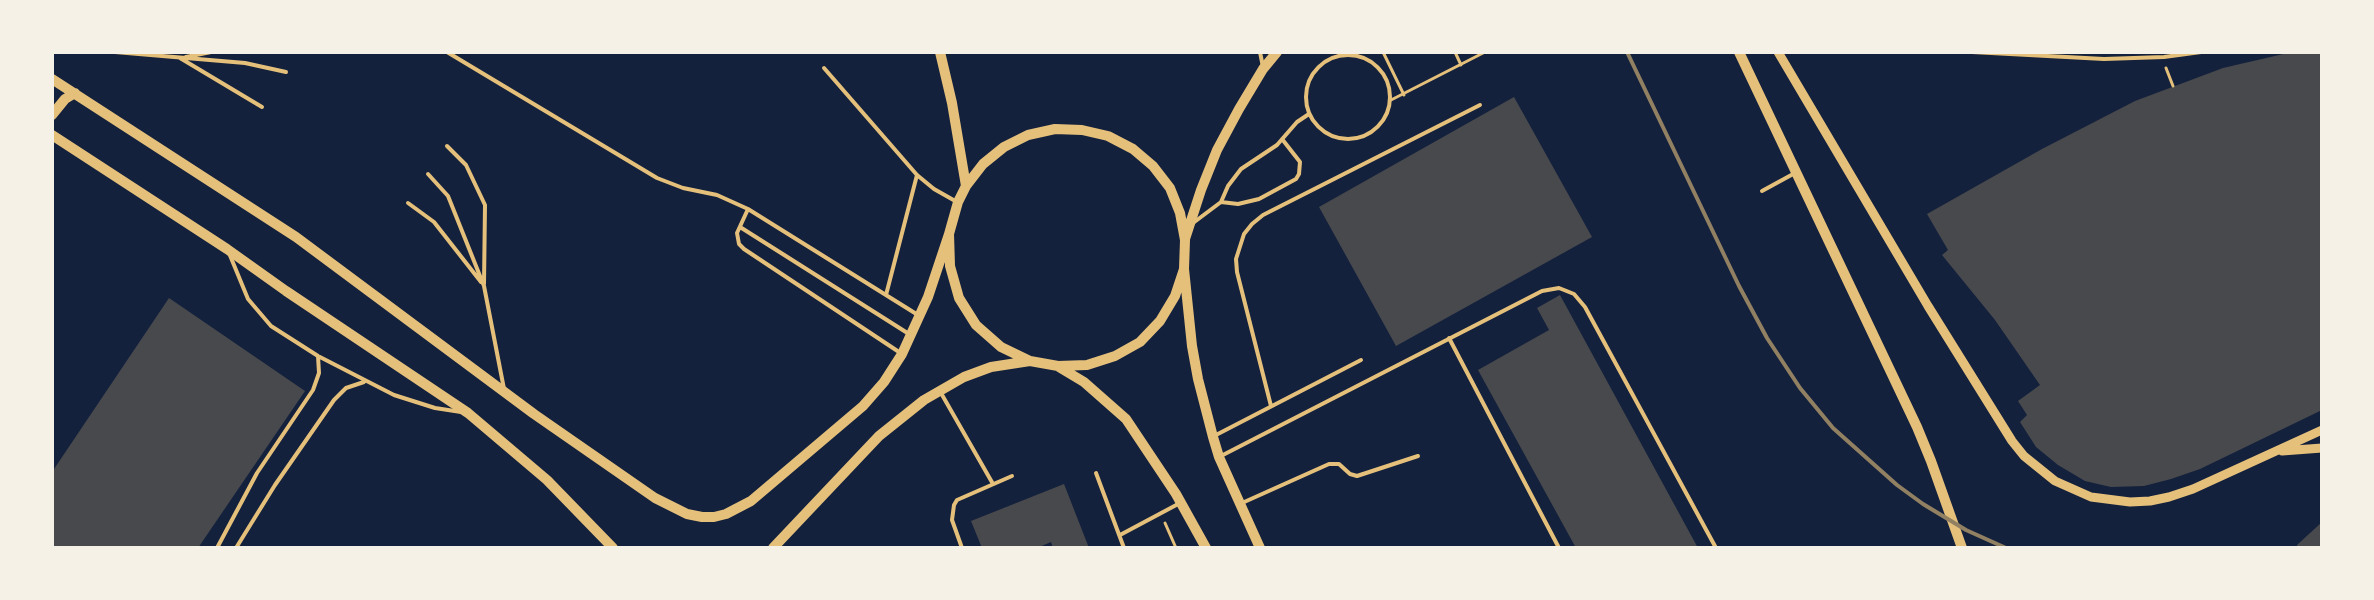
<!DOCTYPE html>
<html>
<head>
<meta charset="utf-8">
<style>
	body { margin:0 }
	#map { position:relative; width:2374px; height:600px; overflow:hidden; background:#14213d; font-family:Helvetica,sans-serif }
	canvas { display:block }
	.frame { position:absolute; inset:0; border:54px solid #f6f1e7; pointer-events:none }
</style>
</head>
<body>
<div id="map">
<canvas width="2374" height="600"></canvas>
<div class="frame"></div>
</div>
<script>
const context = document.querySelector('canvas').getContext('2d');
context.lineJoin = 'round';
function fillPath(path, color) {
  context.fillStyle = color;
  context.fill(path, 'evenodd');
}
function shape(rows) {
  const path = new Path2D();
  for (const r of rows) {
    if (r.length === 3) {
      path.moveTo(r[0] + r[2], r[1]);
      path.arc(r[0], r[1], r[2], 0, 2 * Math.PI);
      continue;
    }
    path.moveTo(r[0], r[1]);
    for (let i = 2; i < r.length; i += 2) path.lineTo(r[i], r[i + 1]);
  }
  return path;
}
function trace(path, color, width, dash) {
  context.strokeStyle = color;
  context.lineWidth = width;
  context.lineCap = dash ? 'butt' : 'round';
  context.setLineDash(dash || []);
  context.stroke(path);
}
const building = shape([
	[2292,52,2322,52,2322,410,2200,469,2171,479,2144,486,2111,487,2085,481,2058,465,2036,447,2020,422,2027,415,2018,401,2040,385,1995,320,1942,255,1948,250,1927,214,2042,149,2135,101,2223,68],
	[1514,97,1592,237,1396,346,1319,207],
	[1560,295,1698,548,1576,548,1478,370,1549,330,1537,308],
	[169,298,305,391,198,548,52,548,52,472],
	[1064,484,1089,548,1053,548,1051,542,1037,548,982,548,971,521],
	[2322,522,2322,548,2298,548,2297,545]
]);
const path = shape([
	[1383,52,1404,95],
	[1455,52,1461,65],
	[2166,68,2173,86],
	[1391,100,1485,52],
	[1165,523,1176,548]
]);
const service = shape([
	[115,52,245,63,286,72],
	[447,52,657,178,683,188,717,195,748,209,918,315],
	[1260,52,1263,67],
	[1972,52,2104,59,2164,57,2201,52],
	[1348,97,42],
	[186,57,211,52],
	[180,58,262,107],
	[824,68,917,175,934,189,957,202],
	[447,146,466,165,485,205,484,284],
	[428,174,448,196,484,286,504,389],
	[1762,191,1795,173],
	[1221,202,1238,204,1259,199,1296,179,1299,174,1300,162,1282,139],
	[408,203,434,222,481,282],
	[748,209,737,233,739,244,744,249,902,354],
	[1193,223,1221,202,1228,186,1241,169,1277,145,1297,122,1309,114],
	[740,227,909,334],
	[229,253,248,299,271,326,318,356,394,395,435,408,461,412],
	[886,295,917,175],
	[1449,338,1559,548],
	[941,393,993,484],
	[1271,406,1237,272,1236,259,1244,234,1252,224,1263,215,1480,105],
	[1214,436,1361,360],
	[1219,457,1542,291,1559,288,1574,294,1585,307,1716,548],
	[1096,473,1124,548],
	[1242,503,1329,464,1339,464,1350,474,1357,476,1418,456],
	[1120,535,1180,503],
	[217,548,257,473,313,390,319,373,318,356],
	[236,548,275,485,334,400,346,388,364,382],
	[962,548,952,520,954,505,957,500,1012,476]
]);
const tertiary = shape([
	[1778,52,1928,306,2012,441,2024,456,2055,481,2091,497,2130,502,2150,501,2169,497,2193,489,2322,430],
	[2282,451,2322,448]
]);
const secondary = shape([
	[940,52,952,103,966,186],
	[1739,52,1917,427,1931,461,1962,548],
	[52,79,296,237,534,414,655,498,687,514,702,517,714,517,726,514,751,501,863,406,884,382,902,354,928,297,949,234],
	[52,115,65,99,75,93],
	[52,135,227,249,286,291,468,413,547,480,613,548],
	[1185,239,1201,190,1217,150,1239,109,1263,69,1277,52],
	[1184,269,1175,296,1160,321,1140,342,1115,356,1087,365,1058,366,1030,361,1001,347,976,325,959,298,950,266,949,234,958,202,966,186,983,164,1004,147,1028,135,1055,129,1082,130,1108,136,1133,149,1153,166,1170,188,1180,213,1185,240,1184,269,1192,346,1198,379,1213,437,1219,457,1260,548],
	[1059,367,1084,382,1126,419,1176,494,1206,548],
	[773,548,879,436,924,400,964,377,991,367,1030,361]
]);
const rail = shape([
	[1627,52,1739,286,1767,338,1800,388,1833,428,1897,485,1923,504,1966,530,2006,548]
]);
fillPath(building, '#48494c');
trace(path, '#e5c07b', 3);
trace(service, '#e5c07b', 4);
trace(tertiary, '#e5c07b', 9);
trace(secondary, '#e5c07b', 10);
trace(rail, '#918062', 4);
</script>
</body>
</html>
